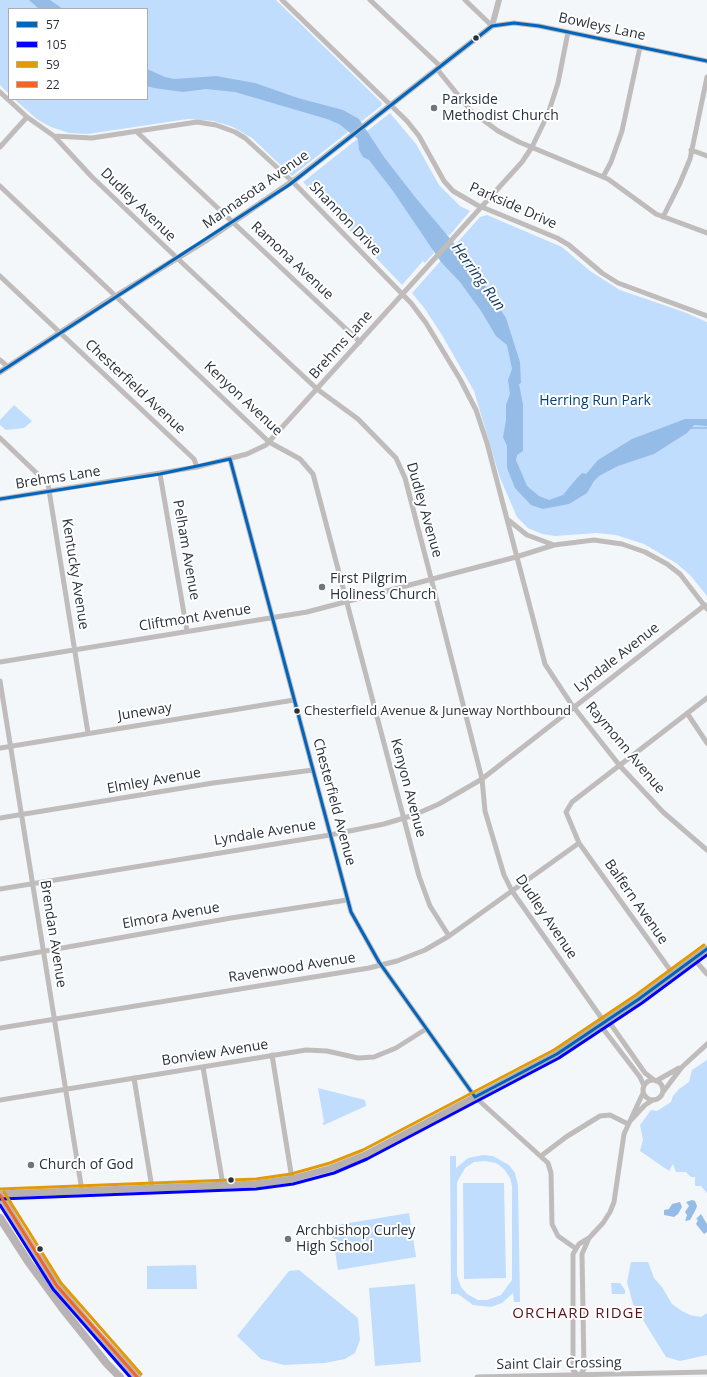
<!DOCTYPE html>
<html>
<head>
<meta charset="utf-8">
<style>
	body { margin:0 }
	#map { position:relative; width:707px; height:1377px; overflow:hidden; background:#f4f7fa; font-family:"Open Sans",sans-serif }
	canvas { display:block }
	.legend { position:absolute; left:8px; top:8px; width:140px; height:92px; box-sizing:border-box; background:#fff; border:1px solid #a9adb1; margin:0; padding:5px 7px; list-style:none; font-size:12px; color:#28313c }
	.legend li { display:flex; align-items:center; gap:8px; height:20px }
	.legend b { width:20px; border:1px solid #a9adb1 }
</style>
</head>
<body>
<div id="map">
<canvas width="707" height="1377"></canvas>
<ul class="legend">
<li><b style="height:5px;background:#0065bd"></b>57</li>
<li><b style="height:5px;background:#00f"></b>105</li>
<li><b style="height:5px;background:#e29a06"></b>59</li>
<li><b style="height:5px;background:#f26522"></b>22</li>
</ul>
</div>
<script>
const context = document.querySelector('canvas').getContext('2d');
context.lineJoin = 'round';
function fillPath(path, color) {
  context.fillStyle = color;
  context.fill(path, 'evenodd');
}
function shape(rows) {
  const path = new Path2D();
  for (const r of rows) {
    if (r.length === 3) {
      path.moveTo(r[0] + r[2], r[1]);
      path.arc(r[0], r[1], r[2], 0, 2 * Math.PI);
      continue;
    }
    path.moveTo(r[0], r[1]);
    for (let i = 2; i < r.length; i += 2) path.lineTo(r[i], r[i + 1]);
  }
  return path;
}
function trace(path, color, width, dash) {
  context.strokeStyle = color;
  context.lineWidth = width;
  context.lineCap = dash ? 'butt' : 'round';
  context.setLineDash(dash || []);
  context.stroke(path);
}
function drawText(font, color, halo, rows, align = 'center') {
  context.font = font + ' "Open Sans",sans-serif';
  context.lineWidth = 4;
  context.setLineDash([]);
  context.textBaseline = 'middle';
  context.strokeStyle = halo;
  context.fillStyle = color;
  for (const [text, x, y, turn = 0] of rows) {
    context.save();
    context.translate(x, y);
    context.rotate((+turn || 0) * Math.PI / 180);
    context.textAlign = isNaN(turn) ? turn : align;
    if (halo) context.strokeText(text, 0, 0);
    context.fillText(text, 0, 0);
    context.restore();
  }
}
const green = shape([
	[0,0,276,0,382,103,381,106,292,176,252,138,233,127,214,121,188,119,88,134,69,133,51,127,38,120,14,99,147,99,147,9,9,9,9,94,0,85],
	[390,113,416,144,439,185,460,206,470,211,449,236,447,234,433,251,434,253,425,263,423,261,402,285,303,182],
	[487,215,562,247,590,271,620,290,684,312,707,322,707,596,690,575,676,563,644,544,616,535,597,533,555,536,542,534,528,528,517,517,500,478,474,391,442,335,425,309,412,293,480,217],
	[14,405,32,421,24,428,6,430,0,425,0,420],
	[707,1060,707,1193,701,1186,695,1186,695,1177,691,1177,686,1172,676,1172,673,1164,669,1171,640,1151,643,1140,640,1125,651,1110,657,1111,671,1102,673,1096,679,1089,689,1082,692,1070],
	[318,1088,365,1100,366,1106,324,1125,322,1124,324,1122],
	[483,1155,493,1156,509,1165,515,1173,518,1185,520,1302,514,1302,513,1293,502,1303,491,1307,473,1305,458,1294,451,1294,450,1156,456,1156,456,1168,468,1158],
	[485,1161,496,1163,504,1169,510,1178,512,1186,512,1280,501,1295,487,1300,478,1300,467,1294,461,1287,457,1276,457,1182,465,1168,474,1162],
	[463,1183,504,1183,506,1278,464,1279],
	[409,1213,416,1257,338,1270,331,1226],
	[631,1262,648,1262,654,1278,662,1287,672,1304,682,1311,690,1315,701,1317,707,1313,707,1355,680,1361,666,1357,633,1304,627,1282],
	[196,1265,197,1289,147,1289,147,1266],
	[299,1270,358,1318,360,1340,355,1353,345,1359,325,1363,284,1365,261,1359,237,1336,289,1271],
	[611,1283,620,1283,625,1290,625,1294,612,1294],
	[415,1284,421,1362,375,1366,369,1288]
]);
const water = shape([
	[29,0,50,0,63,9,39,9],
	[147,69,165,77,174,79,216,76,255,83,298,98,343,110,359,119,384,157,415,197,469,261,506,318,520,362,521,383,519,384,523,405,523,451,517,455,516,460,527,486,539,496,549,500,563,495,577,478,582,473,586,474,598,460,632,439,685,419,707,419,707,426,694,425,687,433,654,454,618,466,599,476,594,481,587,493,569,504,543,509,531,505,515,488,507,468,507,446,503,437,506,420,506,405,510,394,508,380,512,369,507,345,496,336,481,311,460,282,441,262,393,191,369,160,363,157,359,150,358,139,339,124,327,119,235,92,206,89,183,92,154,88,147,86],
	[692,1200,695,1201,697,1206,696,1209,690,1220,685,1221,687,1215,685,1212,689,1206,686,1202],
	[680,1202,682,1207,678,1214,674,1217,664,1215,664,1210,669,1209,672,1204],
	[701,1214,707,1224,707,1232,704,1234,696,1224,698,1220,696,1219]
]);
const stream = shape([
	[689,428,707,428]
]);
const minor = shape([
	[282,0,407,121,419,136,444,181,453,191,477,205,557,238,569,245,602,273,618,283,707,316],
	[370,0,440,66],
	[465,0,492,26,514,23,539,26,707,61],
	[437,69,471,111,498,131,519,142,608,179,656,214,707,233],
	[0,92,27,117,54,136,92,138,197,122,216,125,235,132,245,138,293,182,411,303,426,323,460,379,476,410,487,443,545,664,572,705,620,766,663,812,707,850],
	[137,132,360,342],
	[54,136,91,176,177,258,317,389,358,419,396,458,405,478,431,578,482,779,485,811,504,875,512,891,605,1023],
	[0,147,27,117],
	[691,150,707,156],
	[603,177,611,162,622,131,640,47],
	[0,186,269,442,300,459,313,474,419,876,430,906,449,936],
	[663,217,680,183,690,159,707,77],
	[0,276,194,459,197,467],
	[0,360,8,367],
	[0,438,48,484,88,733],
	[230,459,351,912,379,962,475,1097,548,1163,551,1173,552,1224,558,1236,575,1248],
	[160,474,187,631],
	[0,499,197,467,247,454,266,445,522,162,532,147,548,114,558,83,568,32],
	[507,519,527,535,554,545,594,540,622,544,645,552,667,564,680,574,707,609],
	[0,662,307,612,516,557,554,545],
	[0,681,82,1191],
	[687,713,707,743],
	[0,748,294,700],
	[0,818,213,783,313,770],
	[0,889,330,835,384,824,414,815,439,804,482,779,705,605],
	[0,959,231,918,347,900],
	[694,959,707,974],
	[673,974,579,843,566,812,572,802,707,698],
	[605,1023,612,1026,645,1073,654,1080],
	[605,1023,604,1030,640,1077,644,1086],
	[0,1028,369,968,397,961,425,950,449,936,579,843],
	[272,1055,292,1179],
	[203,1067,223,1185],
	[134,1078,152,1188],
	[653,1090,10],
	[656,1081,679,1068],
	[663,1092,682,1067,707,1044],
	[0,1100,306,1050,327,1051,358,1058,374,1057,396,1048,426,1029],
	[631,1120,645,1105,653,1100],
	[541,1156,566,1137,600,1116,610,1115,628,1124],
	[579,1376,573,1370,573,1254,579,1244,589,1238,603,1223,610,1212,614,1202,624,1134,643,1093],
	[477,1377,707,1372],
	[579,1377,584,1369,582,1254,589,1238]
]);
const tertiary = shape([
	[0,372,116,296,205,241,296,179,492,26,499,0]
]);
const secondary = shape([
	[0,1194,256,1184,292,1179,332,1168,365,1155,557,1054,639,999,707,949]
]);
const primary = shape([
	[0,1195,22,1232,57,1286,93,1329,137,1377],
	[0,1218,29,1263,62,1308,107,1364,120,1377]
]);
const bus1 = shape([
	[0,372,289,185,492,26,514,23,539,26,707,61],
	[230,459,351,912,379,962,475,1097],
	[0,499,160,474,230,459],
	[475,1097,557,1054,639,999,707,949]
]);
const bus2 = shape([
	[0,1199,256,1189,293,1184,334,1173,367,1159,559,1058,642,1003,707,955],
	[0,1205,53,1289,130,1377]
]);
const bus3 = shape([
	[0,1189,256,1179,291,1174,330,1163,363,1150,554,1050,636,995,704,945],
	[4,1192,61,1283,141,1374]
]);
const bus4 = shape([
	[0,1195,57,1286,137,1377]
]);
const markers = [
	[476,38,3.5,"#28313c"],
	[434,108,4,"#6f767e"],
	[322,587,4,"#6f767e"],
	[297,711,3.5,"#28313c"],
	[31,1165,4,"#6f767e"],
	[231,1180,3.5,"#28313c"],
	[288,1239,4,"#6f767e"],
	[40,1249,3.5,"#28313c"]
];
const busNames = [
	["Chesterfield Avenue & Juneway Northbound",304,711]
];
const streetNames = [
	["Bowleys Lane",602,27,12],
	["Mannasota Avenue",256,190,-35],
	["Dudley Avenue",138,205,44],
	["Parkside Drive",513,206,24],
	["Shannon Drive",345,219,46],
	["Ramona Avenue",292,261,43],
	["Brehms Lane",341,345,-48],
	["Chesterfield Avenue",135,387,43],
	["Kenyon Avenue",243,399,43],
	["Brehms Lane",58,478,-9],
	["Dudley Avenue",424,510,74],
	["Pelham Avenue",186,550,80],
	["Kentucky Avenue",75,574,81],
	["Cliftmont Avenue",195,618,-9],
	["Lyndale Avenue",617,658,-38],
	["Juneway",145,712,-9],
	["Raymonn Avenue",625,748,50],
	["Elmley Avenue",154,781,-10],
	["Kenyon Avenue",408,788,75],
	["Chesterfield Avenue",334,802,75],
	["Lyndale Avenue",265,833,-9],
	["Balfern Avenue",636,902,55],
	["Elmora Avenue",171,916,-10],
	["Dudley Avenue",546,917,56],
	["Brendan Avenue",53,934,81],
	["Ravenwood Avenue",292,968,-9],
	["Bonview Avenue",215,1053,-9],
	["Saint Clair Crossing",559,1364,-1]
];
const poiNames = [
	["Parkside",442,100],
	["Methodist Church",442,116],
	["First Pilgrim",330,579],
	["Holiness Church",330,595],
	["Church of God",39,1165],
	["Archbishop Curley",296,1231],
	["High School",296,1247]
];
const parkNames = [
	["Herring Run Park",595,401]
];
const waterNames = [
	["Herring Run",478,277,54]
];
const neighbourhoodNames = [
	["ORCHARD RIDGE",578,1314]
];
fillPath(green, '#c0ddfd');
fillPath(water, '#95bce6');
trace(stream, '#95bce6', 1.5);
trace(minor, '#c0bcbb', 5);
trace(tertiary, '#c0bcbb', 6);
trace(secondary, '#b5b0af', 7);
trace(primary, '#b8b3b4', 8);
trace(bus1, '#0065bd', 3);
trace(bus2, '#00f', 3);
trace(bus3, '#e29a06', 3);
trace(bus4, '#f26522', 3);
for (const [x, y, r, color] of markers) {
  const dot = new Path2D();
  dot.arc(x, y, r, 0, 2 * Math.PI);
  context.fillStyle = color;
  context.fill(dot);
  trace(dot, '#fff', 1.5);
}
drawText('13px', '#28313c', '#fff', busNames, 'left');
drawText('14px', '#28313c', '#fff', streetNames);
drawText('14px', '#28313c', '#fff', poiNames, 'left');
drawText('14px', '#044178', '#fff', parkNames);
drawText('italic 15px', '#153b62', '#fff', waterNames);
context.letterSpacing = '1px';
drawText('15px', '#5a151a', '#fff', neighbourhoodNames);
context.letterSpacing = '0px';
</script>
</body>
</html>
